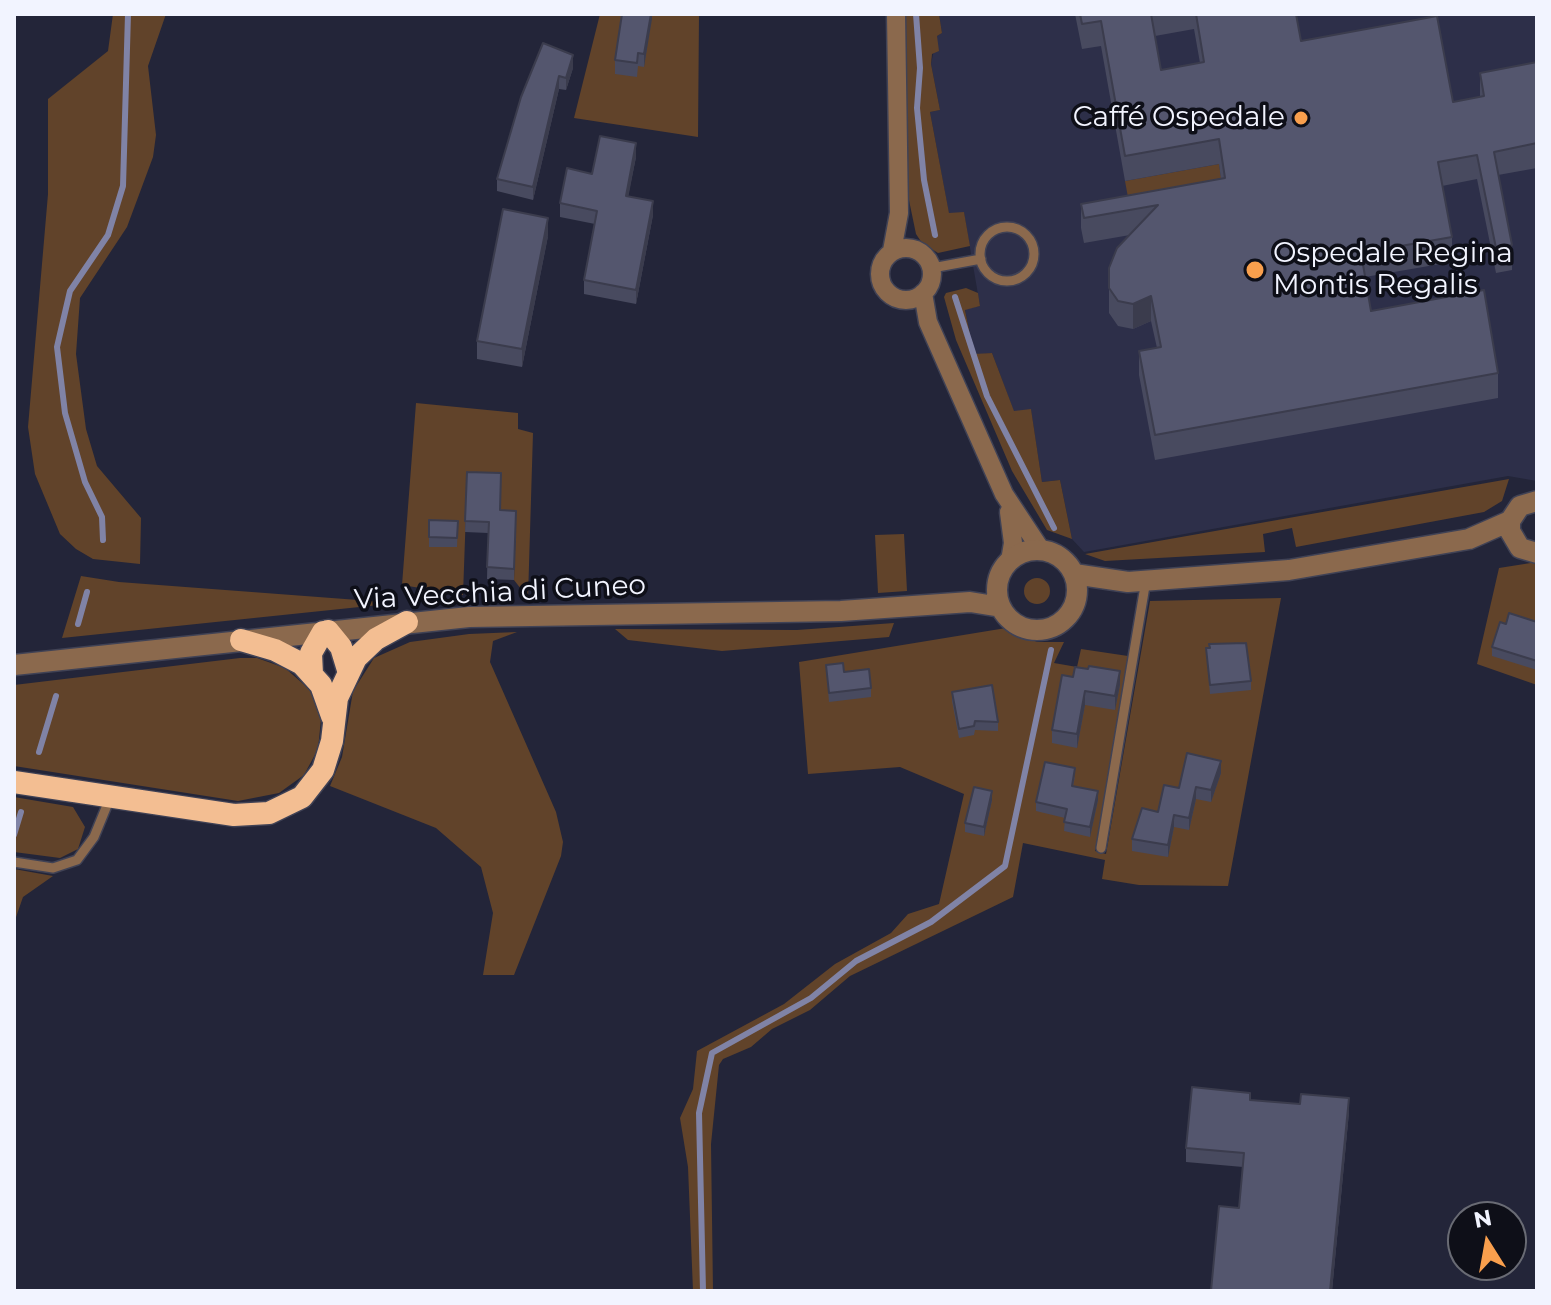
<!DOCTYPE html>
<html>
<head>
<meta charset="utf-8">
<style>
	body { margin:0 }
	#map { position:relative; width:1551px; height:1305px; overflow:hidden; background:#232539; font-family:Montserrat,sans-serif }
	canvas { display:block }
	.frame { position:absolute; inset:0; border:16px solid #f2f4ff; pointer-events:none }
	.north { position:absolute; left:1447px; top:1201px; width:80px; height:80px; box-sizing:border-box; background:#0e0f18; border:2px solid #696b74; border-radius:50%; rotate:349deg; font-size:22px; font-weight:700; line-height:32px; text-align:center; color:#f2f4ff }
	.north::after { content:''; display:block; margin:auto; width:28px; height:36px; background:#f99f4d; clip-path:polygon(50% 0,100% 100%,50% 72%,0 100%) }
</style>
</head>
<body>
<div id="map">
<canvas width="1551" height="1305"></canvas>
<div class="frame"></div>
<div class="north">N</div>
</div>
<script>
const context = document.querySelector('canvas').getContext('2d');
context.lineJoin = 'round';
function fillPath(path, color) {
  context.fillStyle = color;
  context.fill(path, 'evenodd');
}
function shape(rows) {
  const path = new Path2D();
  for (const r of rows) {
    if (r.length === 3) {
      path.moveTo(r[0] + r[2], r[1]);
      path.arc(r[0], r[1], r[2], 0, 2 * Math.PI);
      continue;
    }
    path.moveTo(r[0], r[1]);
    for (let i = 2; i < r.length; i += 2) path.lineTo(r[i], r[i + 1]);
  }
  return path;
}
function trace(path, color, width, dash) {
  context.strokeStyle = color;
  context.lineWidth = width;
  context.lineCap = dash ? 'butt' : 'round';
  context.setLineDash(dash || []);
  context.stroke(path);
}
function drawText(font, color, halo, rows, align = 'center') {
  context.font = font + ' Montserrat,sans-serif';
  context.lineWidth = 7;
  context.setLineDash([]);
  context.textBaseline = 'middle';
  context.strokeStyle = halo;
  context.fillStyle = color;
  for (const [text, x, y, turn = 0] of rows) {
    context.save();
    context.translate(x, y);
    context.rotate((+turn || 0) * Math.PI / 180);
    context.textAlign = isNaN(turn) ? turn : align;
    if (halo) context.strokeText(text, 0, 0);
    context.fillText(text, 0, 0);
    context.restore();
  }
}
const built = shape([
	[939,14,1537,14,1537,481,1508,476,1084,552,1072,539,1060,480,1042,482,1031,410,1014,412,992,353,974,355,965,309,980,306,964,213,949,214,930,112,940,110,931,64,937,36,942,33]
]);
const green = shape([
	[113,14,166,14,148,66,156,135,153,157,127,227,80,298,76,354,86,429,97,466,141,518,140,564,93,559,76,549,60,534,35,474,28,427,48,194,48,99,108,51],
	[600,14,699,14,698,137,574,118],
	[905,14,939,14,942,33,937,36,939,51,932,54,931,64,940,110,930,112,949,213,964,212,970,246,938,253,922,243,916,234,905,181],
	[1219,164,1225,202,1132,219,1125,181],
	[966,288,978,293,980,306,965,310,974,354,992,353,1014,411,1031,409,1042,482,1060,480,1072,539,1047,530,1012,471,956,340,944,297,946,293],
	[416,403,518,413,518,429,533,433,528,598,514,580,516,523,500,522,501,485,467,483,463,595,402,585],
	[1509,479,1502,501,1484,512,1296,547,1292,528,1263,534,1265,552,1105,561,1085,554],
	[904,534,907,591,878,593,875,535],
	[1537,562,1537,685,1477,664,1499,568],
	[81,576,119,582,398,603,62,638],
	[1037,591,13],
	[1281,598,1228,886,1139,885,1102,879,1105,860,1023,843,1013,897,850,976,810,1010,772,1029,751,1047,723,1059,719,1065,711,1144,713,1291,693,1291,688,1167,680,1118,693,1089,697,1051,784,1004,835,964,891,933,908,914,939,904,964,794,900,767,808,774,799,662,1006,628,1037,642,1064,642,1054,663,1077,667,1081,649,1128,656,1095,851,1106,854,1150,601],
	[894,623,889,637,722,651,628,640,615,629,797,630],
	[517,632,493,641,490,662,556,812,563,842,561,856,514,975,483,975,493,913,481,867,436,828,330,786,342,757,353,691,374,658,410,642,469,634],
	[240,658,257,658,285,668,309,689,317,703,321,719,318,749,304,775,279,793,238,801,14,766,14,685],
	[14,797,73,807,85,827,78,849,60,858,14,852],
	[14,869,53,876,23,897,14,923]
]);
const stream = shape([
	[916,14,920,68,917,108,924,180,935,235],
	[955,297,987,396,1054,528],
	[103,540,102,517,85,482,65,413,57,347,70,291,108,235,123,186,128,14],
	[78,624,87,592],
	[39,752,56,696],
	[14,835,21,812],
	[703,1291,699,1113,712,1053,811,998,856,961,931,922,1005,866,1051,650]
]);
const service = shape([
	[1007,254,27],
	[932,268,981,259],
	[1101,848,1146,580],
	[14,862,53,868,77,860,94,837,110,798]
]);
const minor = shape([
	[906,274,26],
	[892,251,899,213,896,14],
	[923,293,928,322,1004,494,1041,550],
	[1009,512,1013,543,1010,561]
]);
const tertiary = shape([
	[1537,501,1520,506,1510,521,1510,531,1520,548,1537,553],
	[1037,590,40],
	[1074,574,1128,582,1289,570,1469,539,1510,521],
	[14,665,469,617,841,611,970,602,1001,607]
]);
const trunk = shape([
	[328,631,341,647,348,670],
	[241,640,275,650,302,664,321,685,332,716],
	[312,674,311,653,323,632],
	[14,782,234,815,269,813,302,797,323,770,332,741,337,698,356,658,376,639,407,622]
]);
const wall = shape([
	[652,14,644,67,638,66,637,77,615,74,615,60],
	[1075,14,1296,14,1301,41,1453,102,1480,97,1480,73,1537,62,1537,168,1498,175,1512,245,1512,270,1496,273,1477,179,1442,186,1452,237,1452,262,1365,277,1371,311,1498,373,1498,398,1155,460,1139,375,1139,351,1157,348,1151,321,1133,329,1118,326,1109,313,1109,268,1130,235,1084,243,1081,228,1081,204,1221,179,1219,164,1125,181,1101,46,1082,49],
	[1194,29,1200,63,1161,70,1155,36],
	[543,43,573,68,566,90,559,89,533,200,497,191,497,179],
	[636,157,628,196,653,215,636,304,584,294,584,280,595,224,560,217,560,203,592,174],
	[548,236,522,367,477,359,477,341],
	[467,472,500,510,516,511,514,580,487,579,488,533,465,532],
	[429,520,458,521,457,547,429,547],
	[1537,622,1537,670,1492,656,1492,647],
	[1206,648,1251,681,1251,690,1210,694],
	[826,665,844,672,871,688,871,697,829,702],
	[1062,675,1120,685,1115,710,1085,705,1077,748,1052,743,1052,730],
	[952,692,998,722,998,731,975,730,974,735,959,738,952,701],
	[1221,773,1211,802,1196,799,1189,830,1174,827,1168,857,1132,851,1132,839,1179,788],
	[1075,777,1073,786,1098,800,1090,837,1064,831,1065,818,1036,811,1036,802],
	[992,800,984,836,965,832,965,823],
	[1250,1100,1349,1112,1332,1291,1211,1291,1239,1208,1243,1167,1186,1162,1186,1148]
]);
const shadedWall = shape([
	[651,14,652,14,652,19,644,67,644,54],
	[573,55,573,68,566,90,566,78],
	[559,76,559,89,533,200,533,187],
	[636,143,636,157,626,209,626,196],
	[653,201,653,215,636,304,636,290],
	[548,218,548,236,522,367,522,349],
	[1151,296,1151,321,1133,329,1133,304],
	[1120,671,1120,685,1115,710,1115,696],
	[1085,691,1085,705,1077,748,1077,734],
	[1221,761,1221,773,1211,802,1211,790],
	[1196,787,1196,799,1189,830,1189,818],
	[992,791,992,800,984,836,984,827],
	[1098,791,1098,800,1090,837,1090,827],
	[1174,815,1174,827,1168,857,1168,845],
	[1349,1098,1349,1112,1332,1291,1330,1291]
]);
const building = shape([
	[622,14,651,14,644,54,638,53,637,63,615,60,622,14],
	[1080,14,1151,14,1161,70,1204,62,1196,14,1296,14,1301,41,1437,16,1453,102,1484,96,1480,73,1537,62,1537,143,1494,152,1512,245,1496,248,1477,155,1438,162,1452,237,1361,253,1371,311,1484,290,1498,373,1155,435,1139,351,1161,347,1151,296,1133,304,1118,301,1109,288,1109,268,1117,248,1158,205,1084,218,1081,204,1225,178,1219,139,1125,156,1101,21,1082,24,1080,14],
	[543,43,573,55,566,78,559,76,533,187,497,179,521,97,543,43],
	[600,136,636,143,626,196,653,201,636,290,584,280,597,211,560,203,567,168,592,174,600,136],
	[503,209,548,218,522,349,477,341,503,209],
	[467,472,501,473,500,510,516,511,514,569,487,567,489,522,465,521,467,472],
	[429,520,458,521,457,538,429,537,429,520],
	[1509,613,1537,622,1537,661,1492,647,1500,622,1506,624,1509,613],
	[1246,643,1251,681,1210,685,1206,648,1210,648,1209,644,1246,643],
	[843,663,844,672,869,669,871,688,829,693,826,665,843,663],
	[1089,666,1120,671,1115,696,1085,691,1077,734,1052,730,1062,675,1073,677,1075,667,1088,669,1089,666],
	[992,685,998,722,975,721,974,726,959,729,952,692,992,685],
	[1187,753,1221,761,1211,790,1196,787,1189,818,1174,815,1168,845,1132,839,1142,808,1158,812,1164,785,1179,788,1187,753],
	[1045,762,1075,768,1072,786,1098,791,1090,827,1064,822,1067,809,1036,802,1045,762],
	[974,787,992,791,984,827,965,823,974,787],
	[1192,1087,1250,1093,1250,1100,1300,1104,1301,1094,1349,1098,1330,1291,1211,1291,1219,1206,1239,1208,1244,1153,1186,1148,1192,1087]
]);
const markers = [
	[1301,118,8,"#f99f4d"],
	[1255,270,10,"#f99f4d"]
];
const poiNames = [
	["Caffé Ospedale",1285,118],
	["Ospedale Regina",1273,254,"left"],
	["Montis Regalis",1273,286,"left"]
];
const streetNames = [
	["Via Vecchia di Cuneo",500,593,-3]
];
fillPath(built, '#2d2f49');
fillPath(green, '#61432a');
trace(stream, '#8083a6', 6);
trace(service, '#404255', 12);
trace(minor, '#404255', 21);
trace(tertiary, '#404255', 23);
trace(trunk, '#404255', 25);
trace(service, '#8b694d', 9);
trace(minor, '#8b694d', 18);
trace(tertiary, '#8b694d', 20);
trace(trunk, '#f3be92', 22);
fillPath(wall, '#484a5f');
fillPath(shadedWall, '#3b3c4d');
fillPath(building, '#54566e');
trace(building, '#3b3c4d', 2);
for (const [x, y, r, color] of markers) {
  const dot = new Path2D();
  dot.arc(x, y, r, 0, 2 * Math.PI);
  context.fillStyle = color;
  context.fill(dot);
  trace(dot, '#0e0f18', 3);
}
drawText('28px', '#f2f4ff', '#0e0f18', poiNames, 'right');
drawText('28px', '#f2f4ff', '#0e0f18', streetNames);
</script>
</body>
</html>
